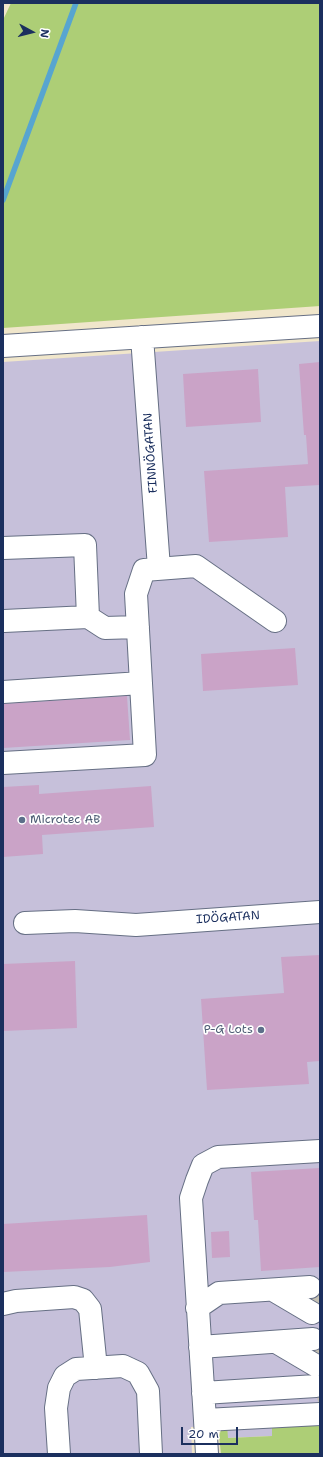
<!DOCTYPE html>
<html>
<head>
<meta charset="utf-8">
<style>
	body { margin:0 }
	#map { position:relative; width:323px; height:1457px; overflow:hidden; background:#f0e6cb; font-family:"Shantell Sans",sans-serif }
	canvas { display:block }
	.frame { position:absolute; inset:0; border:4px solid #1b2f5e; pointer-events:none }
	.north { position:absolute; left:12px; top:12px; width:40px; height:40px; -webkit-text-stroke:3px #fff; paint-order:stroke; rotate:97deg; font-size:11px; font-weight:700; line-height:16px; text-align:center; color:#1b2f5e }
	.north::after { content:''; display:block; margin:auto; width:14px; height:18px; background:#1b2f5e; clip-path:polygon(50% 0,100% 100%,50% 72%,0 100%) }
	.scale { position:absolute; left:181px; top:1427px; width:57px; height:18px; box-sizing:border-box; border:2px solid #1b2f5e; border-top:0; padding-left:5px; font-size:12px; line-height:14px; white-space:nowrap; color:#1b2f5e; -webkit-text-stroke:3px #fff; paint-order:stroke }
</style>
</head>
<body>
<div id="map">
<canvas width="323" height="1457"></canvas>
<div class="frame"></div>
<div class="north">N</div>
<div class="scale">20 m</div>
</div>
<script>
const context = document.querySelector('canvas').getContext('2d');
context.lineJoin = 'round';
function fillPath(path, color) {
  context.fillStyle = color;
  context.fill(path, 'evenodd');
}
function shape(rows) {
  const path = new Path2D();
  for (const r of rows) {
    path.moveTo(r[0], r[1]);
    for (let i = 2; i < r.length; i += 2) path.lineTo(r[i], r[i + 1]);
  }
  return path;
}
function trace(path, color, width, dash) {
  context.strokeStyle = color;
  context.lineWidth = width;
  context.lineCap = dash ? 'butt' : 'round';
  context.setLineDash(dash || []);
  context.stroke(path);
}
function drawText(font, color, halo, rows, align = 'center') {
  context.font = font + ' "Shantell Sans",sans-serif';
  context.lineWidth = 3.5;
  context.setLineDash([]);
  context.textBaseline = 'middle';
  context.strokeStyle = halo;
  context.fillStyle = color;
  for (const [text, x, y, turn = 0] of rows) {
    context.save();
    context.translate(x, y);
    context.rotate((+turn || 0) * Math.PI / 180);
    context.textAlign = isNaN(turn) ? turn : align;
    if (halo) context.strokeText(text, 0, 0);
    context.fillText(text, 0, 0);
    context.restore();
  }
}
const industrial = shape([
	[320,341,320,1419,272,1422,272,1436,227,1438,226,1425,191,1427,192,1454,3,1454,3,362]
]);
const green = shape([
	[11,3,320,3,320,306,3,328,3,20],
	[320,1419,320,1454,221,1454,219,1436,221,1430,227,1425,228,1438,272,1436,272,1422]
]);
const stream = shape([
	[3,200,76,3]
]);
const building = shape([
	[320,362,320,485,285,487,288,537,209,542,204,471,309,464,308,464,306,435,304,435,299,364],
	[258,369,261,422,186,427,183,374],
	[295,648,298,685,203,691,201,654],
	[127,696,130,740,3,748,3,704],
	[39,785,39,794,151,786,154,827,42,835,43,854,3,857,3,787],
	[320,955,320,1061,307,1062,309,1084,207,1090,201,999,284,993,281,957],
	[75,961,77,1028,3,1031,3,964],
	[320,1168,320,1267,261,1271,258,1220,254,1220,251,1172],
	[147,1215,150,1262,110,1267,3,1272,3,1224],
	[229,1231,230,1257,212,1258,211,1232]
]);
const minorTunnel = shape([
	[311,1300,320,1299],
	[314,1352,320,1352],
	[317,1398,320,1397]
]);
const minor = shape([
	[142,337,159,568],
	[3,346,320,326],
	[3,548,85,545,88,617],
	[4,621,88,617,105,628,138,627],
	[3,692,141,683],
	[3,763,145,755,136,594,144,570,196,566,275,621],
	[25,923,75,921,136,925,320,912],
	[320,1151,218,1157,203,1165,197,1180,191,1198,205,1420,320,1414],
	[273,1290,312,1313],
	[3,1304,16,1301,74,1297,83,1300,90,1309,96,1368],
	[197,1308,219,1293,310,1287],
	[276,1342,315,1365],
	[200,1347,313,1339],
	[203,1393,316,1386],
	[205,1420,207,1454],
	[59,1454,56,1408,59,1388,65,1376,76,1369,123,1366,138,1373,148,1391,151,1454]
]);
const markers = [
	[22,820,4,"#5c6f8a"],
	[261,1030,4,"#5c6f8a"]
];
const streetNames = [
	["FINNÖGATAN",151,453,-94],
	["IDÖGATAN",228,918,-4]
];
const serviceNames = [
	["Microtec AB",30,820],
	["P-G Lots",253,1030,"right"]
];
fillPath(industrial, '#c6c0da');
fillPath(green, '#adce76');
trace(stream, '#57a5d0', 5.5);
fillPath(building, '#caa3c7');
trace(minorTunnel, '#c5c1b5', 22, [22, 11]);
trace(minor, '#666f84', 24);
trace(minor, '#fff', 22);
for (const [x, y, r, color] of markers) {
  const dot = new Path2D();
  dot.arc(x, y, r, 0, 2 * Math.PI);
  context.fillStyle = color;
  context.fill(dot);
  trace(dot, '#fff', 1.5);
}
drawText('12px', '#1b2f5e', '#fff', streetNames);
drawText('12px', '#4e5e75', '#fff', serviceNames, 'left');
</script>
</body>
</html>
